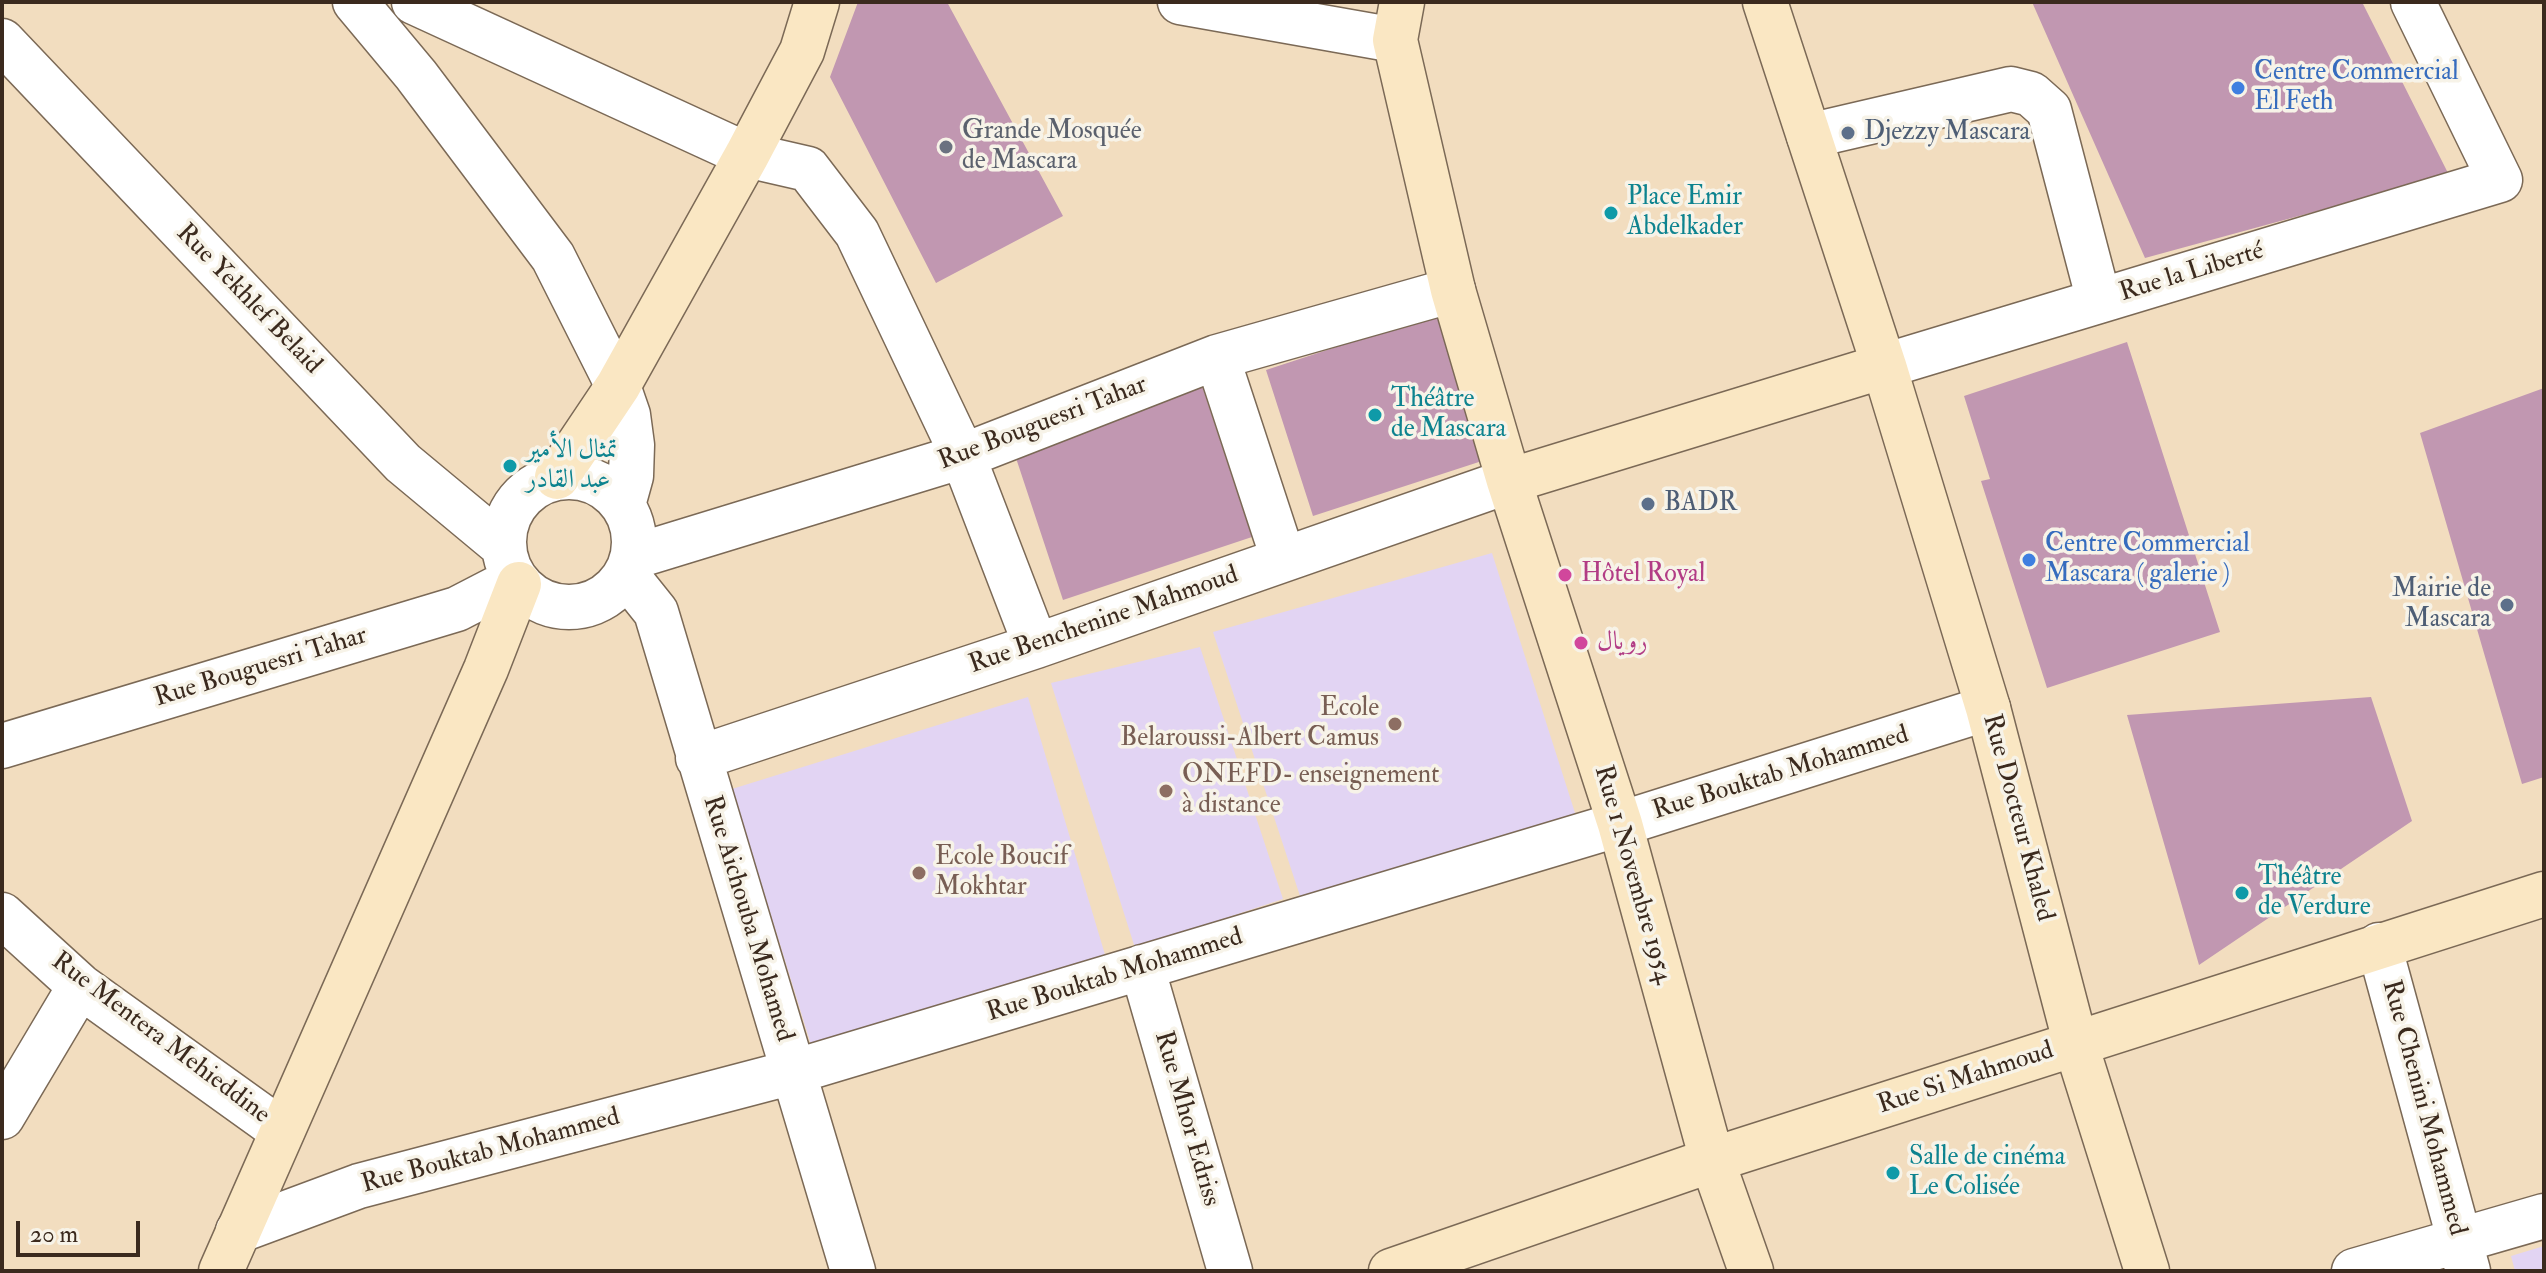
<!DOCTYPE html>
<html>
<head>
<meta charset="utf-8">
<style>
	body { margin:0 }
	#map { position:relative; width:2546px; height:1273px; overflow:hidden; background:#f2ddbf; font-family:"IM FELL Double Pica",serif }
	canvas { display:block }
	.frame { position:absolute; inset:0; border:4px solid #3b2a1e; pointer-events:none }
	.scale { position:absolute; left:16px; top:1221px; width:124px; height:36px; box-sizing:border-box; border:4px solid #3b2a1e; border-top:0; padding-left:10px; font-size:24px; line-height:28px; white-space:nowrap; color:#3b2a1e; -webkit-text-stroke:6px #f7f3e8; paint-order:stroke }
</style>
</head>
<body>
<div id="map">
<canvas width="2546" height="1273"></canvas>
<div class="frame"></div>
<div class="scale">20 m</div>
</div>
<script>
const context = document.querySelector('canvas').getContext('2d');
context.lineJoin = 'round';
function fillPath(path, color) {
  context.fillStyle = color;
  context.fill(path, 'evenodd');
}
function shape(rows) {
  const path = new Path2D();
  for (const r of rows) {
    if (r.length === 3) {
      path.moveTo(r[0] + r[2], r[1]);
      path.arc(r[0], r[1], r[2], 0, 2 * Math.PI);
      continue;
    }
    path.moveTo(r[0], r[1]);
    for (let i = 2; i < r.length; i += 2) path.lineTo(r[i], r[i + 1]);
  }
  return path;
}
function trace(path, color, width, dash) {
  context.strokeStyle = color;
  context.lineWidth = width;
  context.lineCap = dash ? 'butt' : 'round';
  context.setLineDash(dash || []);
  context.stroke(path);
}
function drawText(font, color, halo, rows, align = 'center') {
  context.font = font + ' "IM FELL Double Pica",Amiri,serif';
  context.lineWidth = 7;
  context.setLineDash([]);
  context.textBaseline = 'middle';
  context.strokeStyle = halo;
  context.fillStyle = color;
  for (const [text, x, y, turn = 0] of rows) {
    context.save();
    context.translate(x, y);
    context.rotate((+turn || 0) * Math.PI / 180);
    context.textAlign = isNaN(turn) ? turn : align;
    if (halo) context.strokeText(text, 0, 0);
    context.fillText(text, 0, 0);
    context.restore();
  }
}
const built = shape([
	[1492,553,1576,816,1300,896,1213,632],
	[1200,647,1283,899,1135,948,1051,683],
	[1028,697,1106,958,812,1048,732,789],
	[2544,1246,2544,1271,2515,1271,2511,1256]
]);
const building = shape([
	[858,2,947,2,1063,216,936,283,830,77],
	[2032,2,2362,2,2449,175,2145,258],
	[1437,314,1485,460,1313,516,1266,370],
	[2127,342,2220,632,2047,688,1981,481,1990,479,1964,396],
	[1202,386,1252,537,1063,600,1013,449],
	[2544,388,2544,777,2522,784,2420,433],
	[2371,697,2412,821,2199,965,2127,715]
]);
const street = shape([
	[355,2,416,75,553,257,618,386,628,415,632,445,631,476,623,505],
	[414,2,747,155,808,169,857,233,963,456,1036,646],
	[1180,2,1395,40],
	[2,41,403,463,504,547],
	[1809,136,2011,89,2031,94,2049,110,2099,301],
	[1217,357,1283,558],
	[1884,366,2500,180,2413,2],
	[569,542,65],
	[633,557,963,456,1217,357,1453,290],
	[623,579,636,587,656,612,853,1271],
	[2,746,457,609,515,579],
	[698,758,1036,646,1509,481],
	[2,915,80,986,282,1131],
	[2379,945,2468,1271],
	[1142,967,1230,1271],
	[2,1117,80,986],
	[238,1231,359,1186,793,1072,1620,824,1988,708],
	[2354,1271,2544,1216]
]);
const secondary = shape([
	[1402,2,1395,40,1453,290,1509,481,1620,824,1712,1160,1751,1271],
	[1884,366,1988,708,2076,1045,2147,1271],
	[557,477,618,386,747,155,802,51,817,2],
	[1509,481,1884,366,1765,2],
	[221,1271,486,669,519,584],
	[1391,1271,1712,1160,2544,894]
]);
const markers = [
	[2238,88,8,"#3f7fe0"],
	[1848,133,8,"#5c6f8a"],
	[946,147,8,"#6b7280"],
	[1611,213,8,"#0f9aa8"],
	[1375,415,8,"#0f9aa8"],
	[510,466,8,"#0f9aa8"],
	[1648,504,8,"#5c6f8a"],
	[2029,560,8,"#3f7fe0"],
	[1565,575,8,"#d1479c"],
	[2507,605,8,"#5c6f8a"],
	[1581,643,8,"#d1479c"],
	[1395,724,8,"#8d6e63"],
	[1166,791,8,"#8d6e63"],
	[919,873,8,"#8d6e63"],
	[2242,893,8,"#0f9aa8"],
	[1893,1173,8,"#0f9aa8"]
];
const shopNames = [
	["Centre Commercial",2254,73],
	["El Feth",2254,103],
	["Centre Commercial",2045,545],
	["Mascara ( galerie )",2045,575]
];
const worshipNames = [
	["Grande Mosquée",962,132],
	["de Mascara",962,162]
];
const serviceNames = [
	["Djezzy Mascara",1864,133],
	["BADR",1664,504],
	["Mairie de",2491,590,"right"],
	["Mascara",2491,620,"right"]
];
const cultureNames = [
	["Place Emir",1627,198],
	["Abdelkader",1627,228],
	["Théâtre",1391,400],
	["de Mascara",1391,430],
	["تمثال الأمير",526,451],
	["عبد القادر",526,481],
	["Théâtre",2258,878],
	["de Verdure",2258,908],
	["Salle de cinéma",1909,1158],
	["Le Colisée",1909,1188]
];
const streetNames = [
	["Rue la Liberté",2192,273,-17],
	["Rue Yekhlef Belaid",248,300,46],
	["Rue Bouguesri Tahar",1043,424,-21],
	["Rue Benchenine Mahmoud",1104,621,-19],
	["Rue Bouguesri Tahar",261,668,-17],
	["Rue Bouktab Mohammed",1781,774,-17],
	["Rue Docteur Khaled",2017,818,75],
	["Rue 1 Novembre 1954",1632,875,74],
	["Rue Aichouba Mohamed",747,919,73],
	["Rue Bouktab Mohammed",1115,976,-17],
	["Rue Mentera Mehieddine",160,1039,37],
	["Rue Si Mahmoud",1966,1079,-18],
	["Rue Chenini Mohammed",2423,1108,75],
	["Rue Mhor Edriss",1186,1119,74],
	["Rue Bouktab Mohammed",491,1152,-15]
];
const hotelNames = [
	["Hôtel Royal",1581,575],
	["رويال",1597,643]
];
const educationNames = [
	["Ecole",1379,709,"right"],
	["Belaroussi-Albert Camus",1379,739,"right"],
	["ONEFD- enseignement",1182,776],
	["à distance",1182,806],
	["Ecole Boucif",935,858],
	["Mokhtar",935,888]
];
fillPath(built, '#e2d4f3');
fillPath(building, '#c197b1');
trace(street, '#7b6956', 47);
trace(secondary, '#7b6956', 47);
trace(street, '#fff', 44);
trace(secondary, '#fae7c3', 44);
for (const [x, y, r, color] of markers) {
  const dot = new Path2D();
  dot.arc(x, y, r, 0, 2 * Math.PI);
  context.fillStyle = color;
  context.fill(dot);
  trace(dot, '#f7f3e8', 3);
}
drawText('26px', '#366cbe', '#f7f3e8', shopNames, 'left');
drawText('26px', '#5b616d', '#f7f3e8', worshipNames, 'left');
drawText('26px', '#4e5e75', '#f7f3e8', serviceNames, 'left');
drawText('26px', '#0d838f', '#f7f3e8', cultureNames, 'left');
drawText('26px', '#3b2a1e', '#f7f3e8', streetNames);
drawText('26px', '#b23c85', '#f7f3e8', hotelNames, 'left');
drawText('26px', '#785e54', '#f7f3e8', educationNames, 'left');
</script>
</body>
</html>
